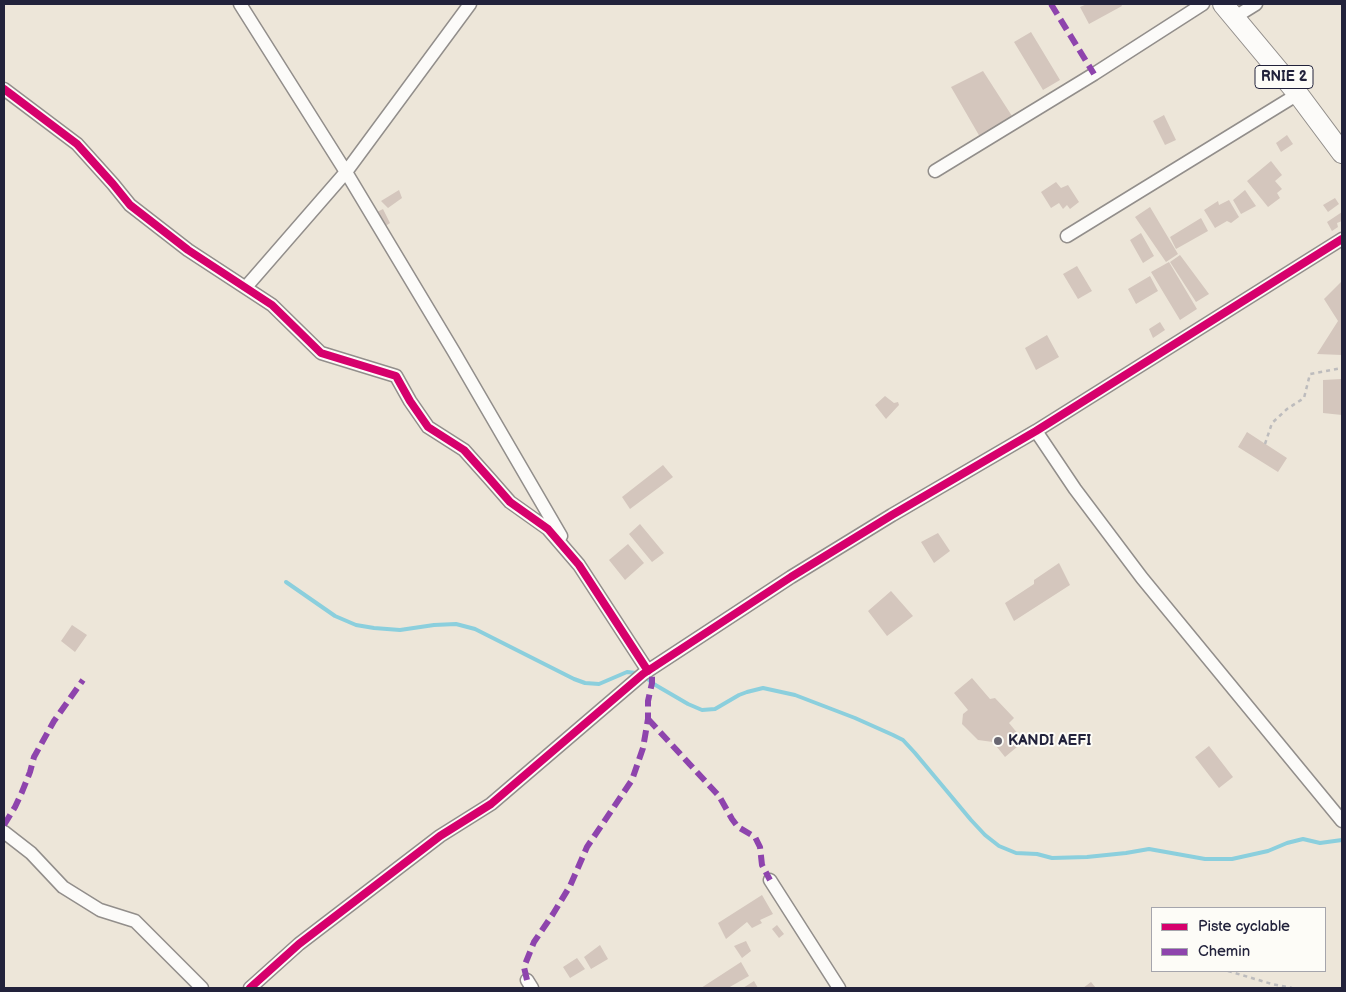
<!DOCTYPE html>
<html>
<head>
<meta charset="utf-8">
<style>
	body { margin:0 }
	#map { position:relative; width:1346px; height:992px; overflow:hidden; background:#ede6d9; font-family:"Balsamiq Sans",sans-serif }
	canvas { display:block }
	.frame { position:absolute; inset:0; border:5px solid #22223b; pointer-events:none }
	.legend { position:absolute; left:1151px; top:907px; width:175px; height:65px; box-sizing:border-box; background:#fdfcf7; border:1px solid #a5a5ac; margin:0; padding:6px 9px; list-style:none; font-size:15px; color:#22223b }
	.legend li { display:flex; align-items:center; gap:10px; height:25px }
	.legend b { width:25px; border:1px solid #a5a5ac }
</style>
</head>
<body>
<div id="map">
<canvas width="1346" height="992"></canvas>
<div class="frame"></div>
<ul class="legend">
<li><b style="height:6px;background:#d6006c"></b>Piste cyclable</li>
<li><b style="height:6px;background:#8e44ad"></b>Chemin</li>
</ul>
</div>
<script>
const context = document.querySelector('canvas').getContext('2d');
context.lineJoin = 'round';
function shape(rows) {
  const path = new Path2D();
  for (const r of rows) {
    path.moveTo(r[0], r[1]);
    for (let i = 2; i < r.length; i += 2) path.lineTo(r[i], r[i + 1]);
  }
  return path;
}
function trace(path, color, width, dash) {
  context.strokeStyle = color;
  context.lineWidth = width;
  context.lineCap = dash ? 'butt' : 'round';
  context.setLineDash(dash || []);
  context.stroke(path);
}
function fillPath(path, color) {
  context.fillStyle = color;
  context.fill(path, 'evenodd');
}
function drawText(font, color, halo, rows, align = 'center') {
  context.font = font + ' "Balsamiq Sans",sans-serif';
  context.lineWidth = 4;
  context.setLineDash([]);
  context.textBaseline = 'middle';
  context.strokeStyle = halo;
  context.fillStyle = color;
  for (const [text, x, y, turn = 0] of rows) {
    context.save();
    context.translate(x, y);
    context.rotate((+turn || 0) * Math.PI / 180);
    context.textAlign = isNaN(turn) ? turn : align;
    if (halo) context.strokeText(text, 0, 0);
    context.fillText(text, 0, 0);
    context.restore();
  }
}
const stream = shape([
	[286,582,335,616,356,625,374,628,400,630,434,625,456,624,475,629,574,679,585,683,599,684,627,672,637,673],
	[644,675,652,683,688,704,702,710,715,709,739,695,747,692,763,688,795,695,855,718,893,735,903,740,915,753,971,820,985,835,999,846,1016,853,1037,854,1052,858,1087,857,1126,853,1149,849,1205,859,1232,859,1268,851,1287,843,1303,839,1320,843,1342,840]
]);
const building = shape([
	[1087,4,1121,4,1122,6,1089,24,1080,7],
	[1031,32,1060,80,1043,90,1014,42],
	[983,71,1012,116,980,137,951,87],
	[1164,115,1176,140,1165,145,1153,121],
	[1287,135,1293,144,1281,152,1276,143],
	[1271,161,1282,175,1275,181,1282,189,1277,193,1280,198,1268,207,1247,181],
	[1056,182,1061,188,1068,185,1079,202,1070,209,1067,205,1063,209,1059,203,1051,208,1041,192],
	[399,190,402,198,388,208,381,201],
	[1245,190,1256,206,1241,214,1233,200],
	[1335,198,1339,204,1328,212,1323,205],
	[1229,200,1239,217,1231,223,1227,221,1215,228,1204,210,1218,201,1219,205],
	[1150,207,1178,254,1166,262,1135,217],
	[383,209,390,223,384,227,375,213],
	[1342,212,1342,221,1337,223,1338,227,1332,231,1327,222],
	[1201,218,1208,231,1176,249,1170,237],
	[1141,233,1154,256,1143,263,1130,240],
	[1180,255,1209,294,1196,302,1170,262],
	[1169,262,1197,309,1180,320,1151,272],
	[1077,266,1092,291,1078,299,1063,274],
	[1150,276,1158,291,1136,304,1128,289],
	[1342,281,1342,355,1317,354,1338,321,1324,299],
	[1160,322,1165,330,1153,338,1149,329],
	[1047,335,1059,357,1036,370,1025,348],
	[1342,379,1342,415,1323,413,1323,380],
	[885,396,894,403,898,402,899,405,886,419,875,405],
	[1247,432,1287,458,1278,472,1238,447],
	[663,465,673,477,630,509,622,497],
	[640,524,664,553,652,562,629,534],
	[938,533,950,551,934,563,921,542],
	[628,544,644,563,625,580,609,560],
	[1059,563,1070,585,1014,621,1005,603,1034,584,1034,580],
	[891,591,913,616,887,636,868,611],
	[72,625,87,635,75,652,61,641],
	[972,678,990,699,995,698,1014,718,1009,723,1024,741,1005,757,993,742,978,740,962,724,963,714,968,710,954,693],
	[1209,746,1233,777,1219,788,1195,757],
	[762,895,773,914,760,920,762,923,752,928,747,922,726,939,718,923],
	[777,925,784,934,779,938,772,929],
	[746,941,751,951,742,958,734,946],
	[600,945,608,959,591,969,584,957],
	[577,958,585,969,570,978,563,967],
	[741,962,749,976,728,988,701,988],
	[754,981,758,988,743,988],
	[1091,982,1096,988,1083,988]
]);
const path = shape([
	[1265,444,1272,423,1287,409,1304,398,1310,374,1342,368],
	[1228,971,1272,984,1292,988]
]);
const street = shape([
	[240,4,346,172,246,287],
	[470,4,346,172,454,352,561,536],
	[1235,17,1256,4],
	[4,89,77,144,113,184,130,205,188,250,272,305,321,353,396,376,410,401,428,427,464,450,489,478,510,502,548,529,579,565,648,671],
	[935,171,1094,74,1203,4],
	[1067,236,1298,94],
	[1036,431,1075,489,1142,578,1342,821],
	[4,832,31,853,63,887,100,910,135,921,202,988],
	[770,880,839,988],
	[527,980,532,988],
	[250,988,299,944,440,836,491,804,643,674,791,577,892,515,1036,431,1342,239]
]);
const primary = shape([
	[1223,4,1298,94,1342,153]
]);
const quiet = shape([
	[1051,4,1094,74],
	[648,719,719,796,732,819,738,827,755,837,760,847,762,865,770,880],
	[4,825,15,807,22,792,30,772,34,757,54,721,83,680],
	[527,980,524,967,534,942,553,914,570,886,587,847,632,780,643,748,648,719,648,701,652,683,652,668]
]);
const cycleway = shape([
	[4,89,77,144,113,184,130,205,188,250,272,305,321,353,396,376,410,401,428,427,464,450,489,478,510,502,548,529,579,565,648,671],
	[250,988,299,944,440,836,491,804,643,674,791,577,892,515,1036,431,1342,239]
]);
const markers = [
	[998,741,5,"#696772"]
];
const shields = [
	[1284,77,58]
];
const shieldNames = [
	["RNIE 2",1284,77]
];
const poiNames = [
	["KANDI AEFI",1008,741]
];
trace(stream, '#8bcfdd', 4);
fillPath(building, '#d4c6bd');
trace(street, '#928e8b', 15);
trace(primary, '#928e8b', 22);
trace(path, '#bdbcbd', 2.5, [4, 4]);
trace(street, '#fcfbf9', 12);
trace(primary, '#fcfbf9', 20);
trace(quiet, '#8e44ad', 6, [12, 6]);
trace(cycleway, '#d6006c', 8);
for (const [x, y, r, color] of markers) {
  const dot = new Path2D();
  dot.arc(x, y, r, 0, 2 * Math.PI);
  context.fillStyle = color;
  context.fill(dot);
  trace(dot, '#fdfcf7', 2);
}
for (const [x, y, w] of shields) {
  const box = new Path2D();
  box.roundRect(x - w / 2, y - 11.5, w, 23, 4);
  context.fillStyle = '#fdfcf7';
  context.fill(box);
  trace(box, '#22223b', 1);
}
drawText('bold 14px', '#22223b', null, shieldNames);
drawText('bold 15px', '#22223b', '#fdfcf7', poiNames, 'left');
</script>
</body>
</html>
